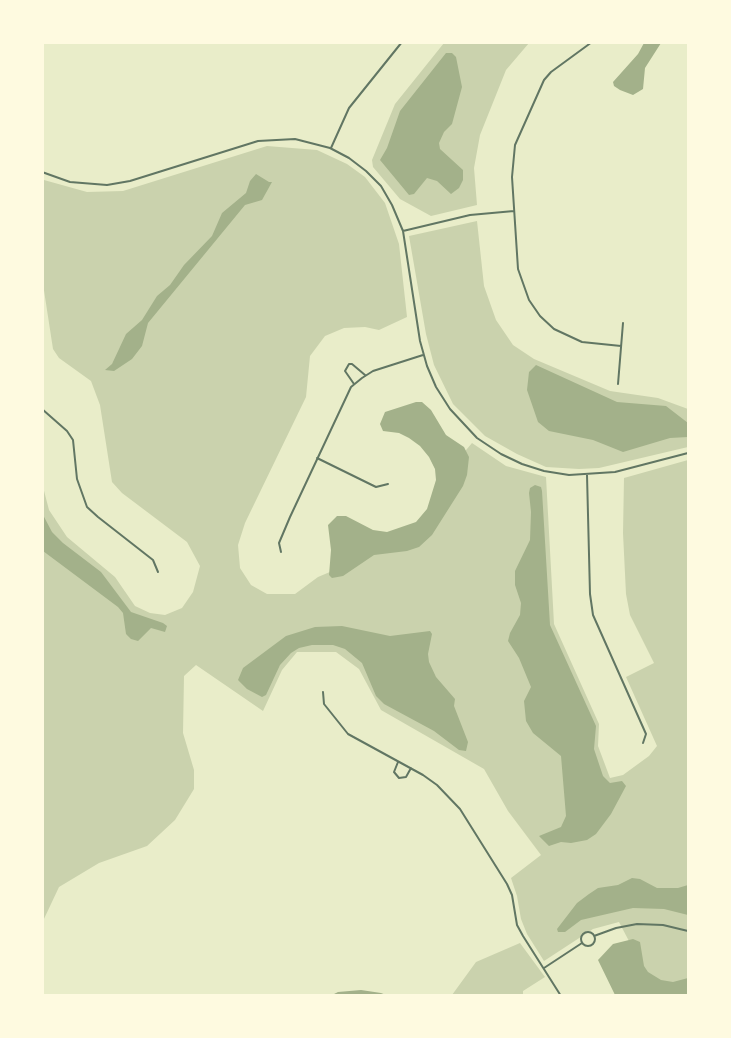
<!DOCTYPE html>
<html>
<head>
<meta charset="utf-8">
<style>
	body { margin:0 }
	#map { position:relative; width:731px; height:1038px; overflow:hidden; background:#e9edc9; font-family:Figtree,sans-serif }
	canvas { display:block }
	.frame { position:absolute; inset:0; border:44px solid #fefae0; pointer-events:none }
</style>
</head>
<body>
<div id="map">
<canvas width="731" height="1038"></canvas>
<div class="frame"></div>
</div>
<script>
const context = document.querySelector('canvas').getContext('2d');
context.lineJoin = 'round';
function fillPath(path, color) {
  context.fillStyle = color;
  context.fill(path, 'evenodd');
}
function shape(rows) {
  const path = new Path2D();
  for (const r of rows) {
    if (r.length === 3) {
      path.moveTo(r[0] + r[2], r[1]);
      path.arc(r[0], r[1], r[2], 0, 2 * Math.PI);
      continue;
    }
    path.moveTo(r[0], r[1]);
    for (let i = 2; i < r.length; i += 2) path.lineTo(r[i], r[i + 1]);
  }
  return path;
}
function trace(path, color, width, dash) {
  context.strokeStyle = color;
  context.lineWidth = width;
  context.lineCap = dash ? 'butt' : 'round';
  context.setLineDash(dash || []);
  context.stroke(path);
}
const green = shape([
	[444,43,529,43,506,70,480,135,474,168,477,205,431,216,400,199,373,167,372,160,395,104],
	[267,146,317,150,347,164,365,177,385,203,399,244,407,317,379,330,365,327,344,328,325,336,310,356,306,397,245,523,238,545,240,568,251,585,267,594,295,594,318,577,403,541,438,506,456,462,472,443,506,466,546,477,554,624,599,724,598,746,610,778,623,775,649,756,657,746,626,677,654,663,630,615,626,594,623,533,624,478,688,460,688,989,654,989,619,922,593,929,544,961,527,934,521,919,517,896,511,878,541,855,508,811,484,769,381,710,359,669,336,652,297,652,282,670,263,711,196,665,184,676,183,733,194,770,194,789,175,820,147,846,99,863,59,887,43,921,42,483,49,510,67,537,115,577,135,606,150,613,165,615,182,608,193,592,200,566,187,542,122,493,112,482,100,405,91,381,59,358,53,349,43,284,42,183,44,180,87,192,123,191],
	[477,221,484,286,496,320,513,345,534,359,610,391,658,398,688,409,688,447,599,468,579,469,546,467,517,454,485,436,453,404,434,365,426,334,409,236],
	[520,943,545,977,523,991,523,995,452,995,476,962]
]);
const water = shape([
	[644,43,661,43,645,68,643,89,633,95,620,90,614,86,613,82,638,54],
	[446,53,452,53,456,57,462,87,452,124,444,132,439,143,440,149,463,170,463,180,459,188,451,194,437,181,427,178,414,194,409,195,380,160,387,148,400,111],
	[256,174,269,182,272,182,262,200,245,205,148,323,142,346,132,359,114,371,105,370,112,364,126,334,142,320,157,296,170,285,184,265,212,236,222,213,246,193,250,181],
	[536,365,617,402,666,406,688,423,688,437,670,438,623,452,593,440,549,431,538,422,527,390,529,372],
	[416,402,422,402,431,410,446,435,464,447,469,457,467,475,463,486,432,535,419,547,407,551,374,555,343,576,332,578,329,575,331,550,328,525,337,516,346,516,373,530,387,532,416,522,427,509,436,480,435,469,429,457,420,446,409,438,399,433,383,431,380,424,385,412],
	[535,485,541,487,542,491,550,625,596,726,594,749,603,776,610,783,622,781,626,786,611,814,596,834,587,840,571,843,561,842,549,846,539,836,561,827,566,816,561,756,533,733,526,721,524,701,531,687,519,658,508,641,510,633,520,615,521,603,515,585,515,571,530,540,531,512,529,493,530,488],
	[42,513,52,532,63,543,101,572,131,612,163,623,167,626,165,632,151,628,138,641,131,639,126,634,123,613,118,607,43,551],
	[342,626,390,636,430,631,432,634,428,654,429,662,436,677,455,699,454,706,468,742,466,751,459,750,434,731,384,704,376,696,362,663,345,649,333,645,312,645,299,648,291,653,280,665,266,695,262,697,247,689,238,680,243,668,286,636,315,627],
	[632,878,640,879,657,888,678,888,688,885,688,915,664,909,633,908,581,920,565,932,558,932,557,929,577,903,589,894,598,888,618,885],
	[633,939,640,942,644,966,648,972,661,980,673,982,688,978,688,995,615,995,598,960,613,944],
	[361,990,381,993,386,995,332,995,338,992]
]);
const minor = shape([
	[592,42,551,72,544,80,515,145,512,177,518,269,529,300,540,316,554,329,582,342,621,346],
	[331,148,349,108,402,42],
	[42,172,70,182,107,185,130,181,258,141,295,139,330,148,349,158,366,171,381,186,392,205,403,231,420,341,427,366,436,387,450,409,477,438,501,454,522,464,544,471,569,475,615,472,688,453],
	[403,231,470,215,514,211],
	[354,384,345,371,349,364,352,364,365,375],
	[618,384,623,323],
	[42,409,67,431,73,440,77,479,87,507,98,517,153,560,158,572],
	[317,458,376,487,388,484],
	[587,475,590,594,593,615,646,734,643,743],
	[281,552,279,543,290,517,351,387,362,378,373,371,423,355],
	[323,692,324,704,348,734,423,775,437,785,460,809,507,884,512,895,517,925,523,936,561,996],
	[398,762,394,772,399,778,406,777,411,768],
	[588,939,7],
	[594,936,616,928,637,924,663,925,688,931],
	[544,968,582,943]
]);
fillPath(green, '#cad2ad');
fillPath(water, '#a3b18a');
trace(minor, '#617663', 2);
</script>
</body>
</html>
